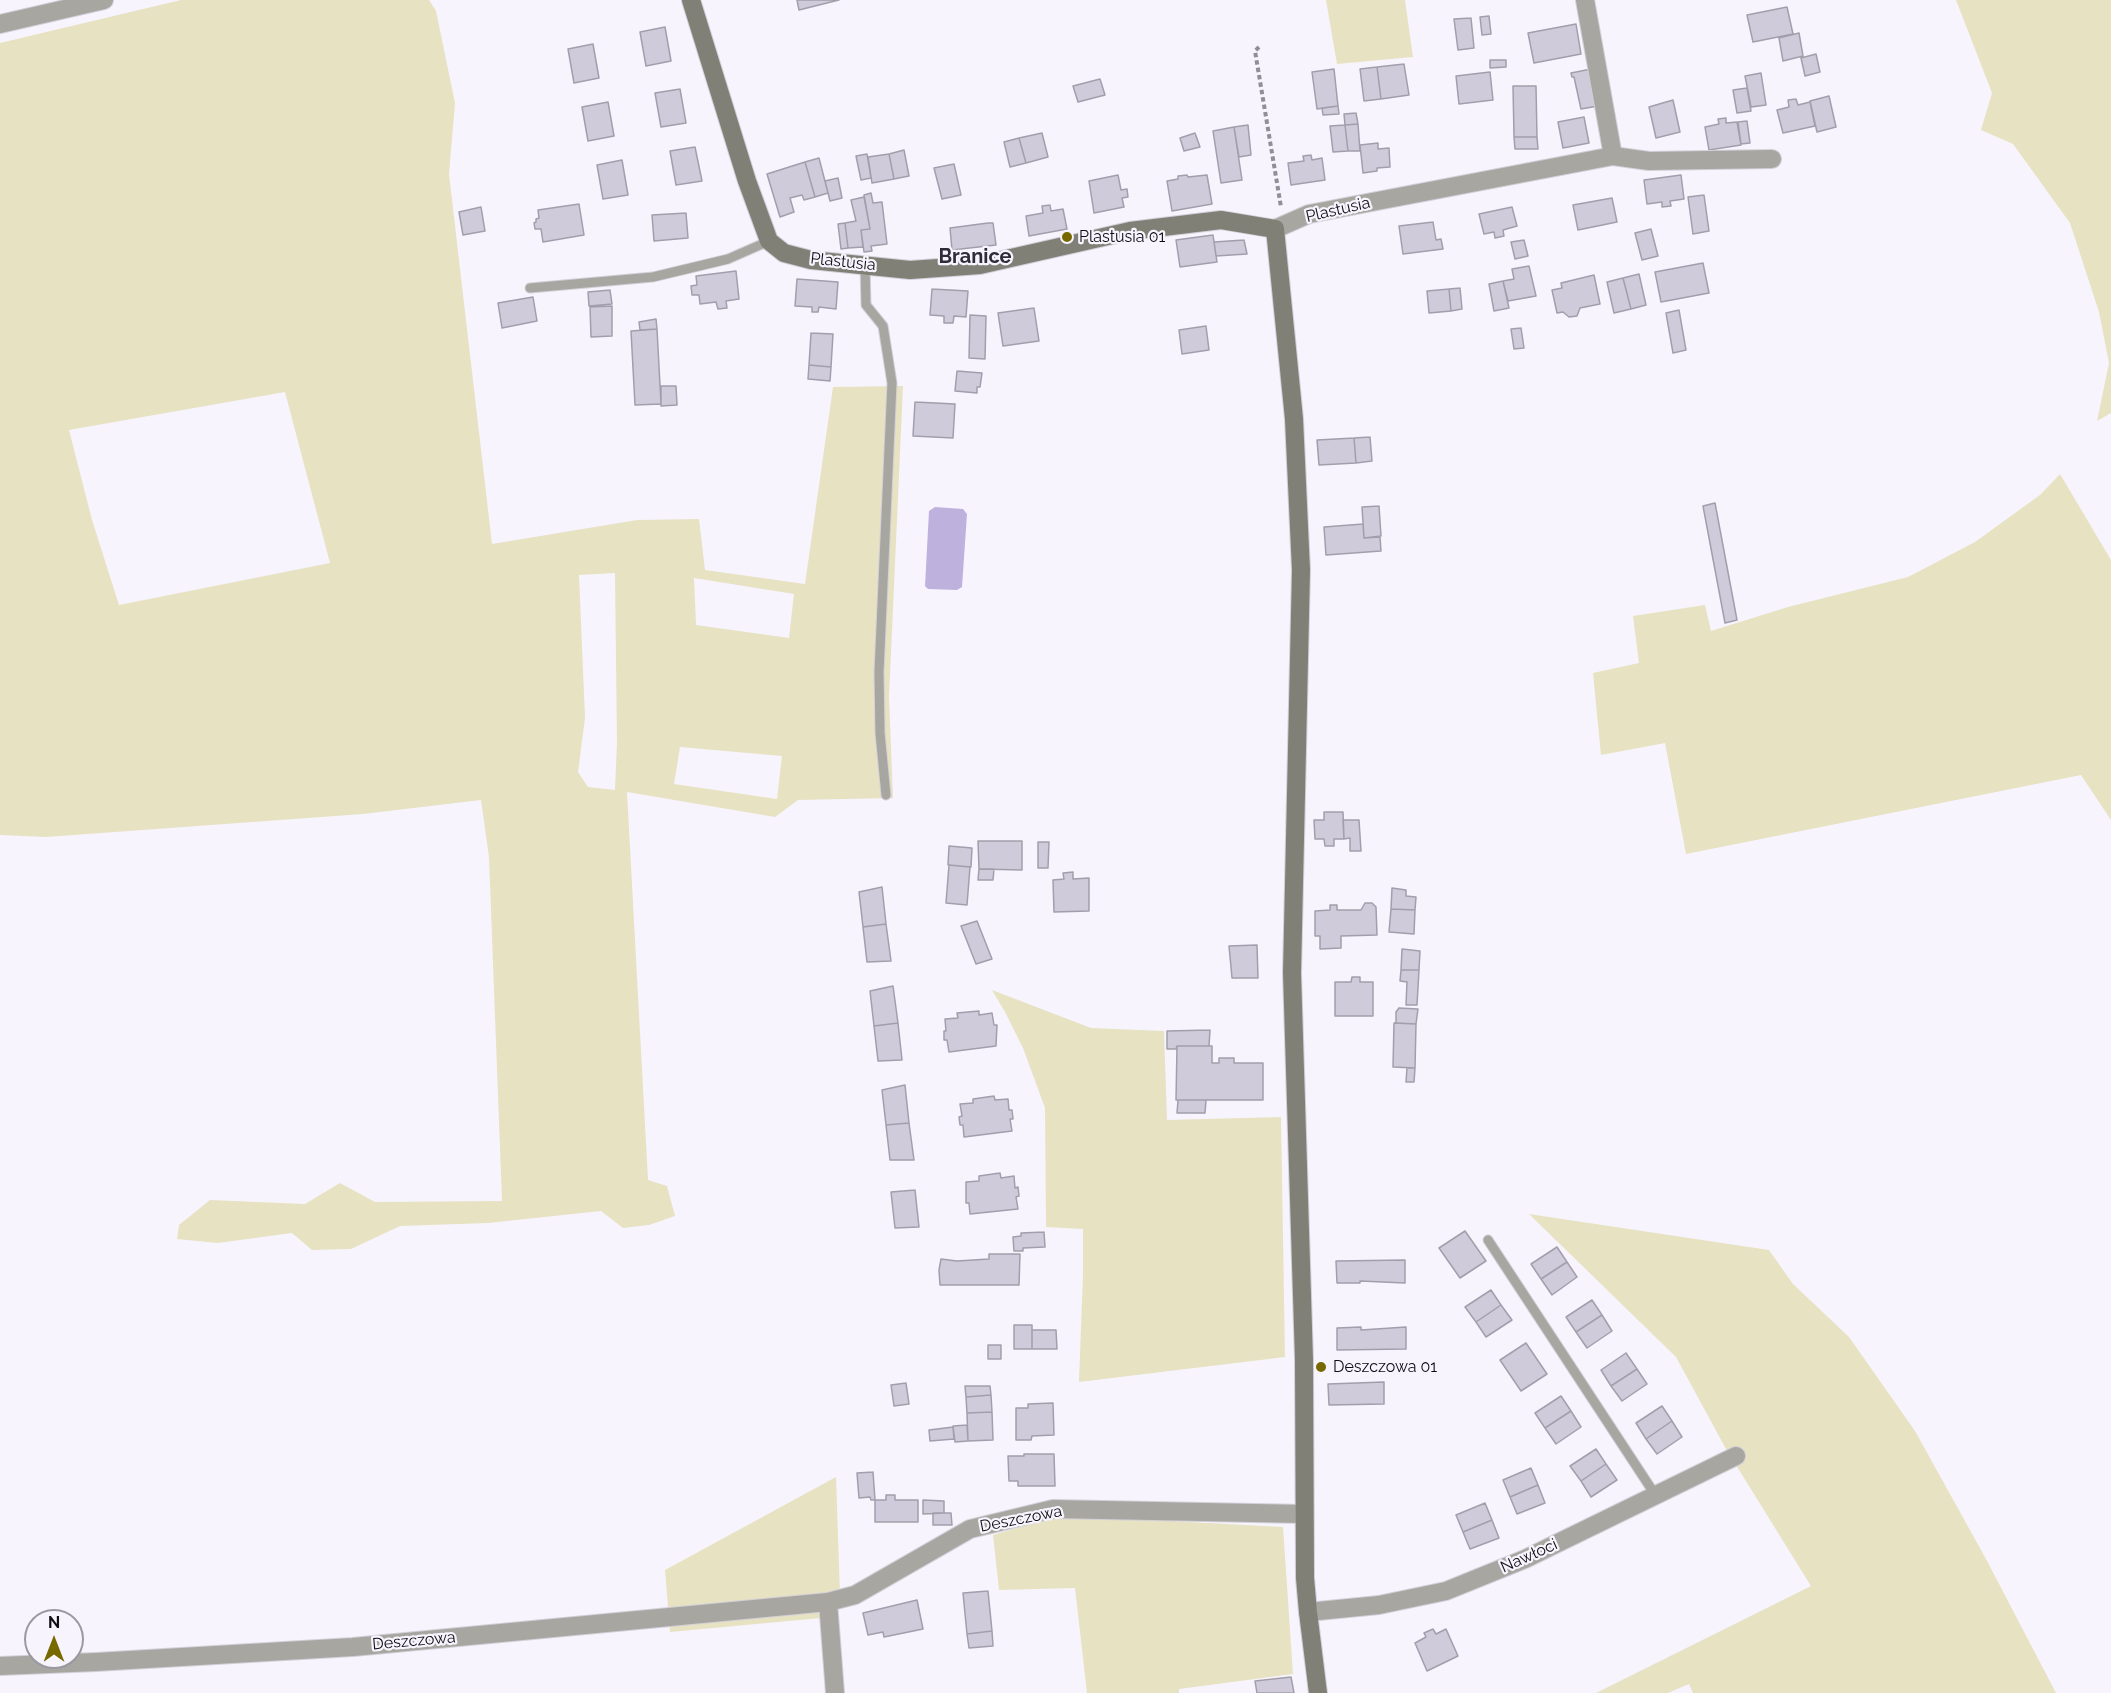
<!DOCTYPE html>
<html>
<head>
<meta charset="utf-8">
<style>
	body { margin:0 }
	#map { position:relative; width:2111px; height:1693px; overflow:hidden; background:#f7f4fe; font-family:Raleway,sans-serif }
	canvas { display:block }
	.north { position:absolute; left:24px; top:1609px; width:60px; height:60px; box-sizing:border-box; background:#f7f4fe; border:2px solid #9a98a0; border-radius:50%; rotate:0deg; font-size:16px; font-weight:700; line-height:24px; text-align:center; color:#0e0d12 }
	.north::after { content:''; display:block; margin:auto; width:21px; height:27px; background:#786800; clip-path:polygon(50% 0,100% 100%,50% 72%,0 100%) }
</style>
</head>
<body>
<div id="map">
<canvas width="2111" height="1693"></canvas>
<div class="north">N</div>
</div>
<script>
const context = document.querySelector('canvas').getContext('2d');
context.lineJoin = 'round';
function fillPath(path, color) {
  context.fillStyle = color;
  context.fill(path, 'evenodd');
}
function shape(rows) {
  const path = new Path2D();
  for (const r of rows) {
    path.moveTo(r[0], r[1]);
    for (let i = 2; i < r.length; i += 2) path.lineTo(r[i], r[i + 1]);
  }
  return path;
}
function trace(path, color, width, dash) {
  context.strokeStyle = color;
  context.lineWidth = width;
  context.lineCap = dash ? 'butt' : 'round';
  context.setLineDash(dash || []);
  context.stroke(path);
}
function drawText(font, color, halo, rows, align = 'center') {
  context.font = font + ' Raleway,sans-serif';
  context.lineWidth = 4.5;
  context.setLineDash([]);
  context.textBaseline = 'middle';
  context.strokeStyle = halo;
  context.fillStyle = color;
  for (const [text, x, y, turn = 0] of rows) {
    context.save();
    context.translate(x, y);
    context.rotate((+turn || 0) * Math.PI / 180);
    context.textAlign = isNaN(turn) ? turn : align;
    if (halo) context.strokeText(text, 0, 0);
    context.fillText(text, 0, 0);
    context.restore();
  }
}
const green = shape([
	[181,0,429,0,436,11,455,103,449,174,492,544,637,520,699,519,705,570,805,584,833,387,903,386,889,697,893,798,798,800,775,817,627,792,648,1180,667,1186,675,1216,649,1225,623,1228,601,1211,488,1223,400,1226,351,1249,312,1250,292,1233,218,1243,177,1239,179,1225,210,1200,305,1204,340,1183,375,1202,502,1201,489,857,481,800,363,814,46,837,0,835,0,43],
	[285,392,330,563,119,605,92,520,69,430],
	[615,573,617,743,615,790,588,787,578,772,585,718,579,575],
	[694,578,794,594,789,638,696,625],
	[680,747,782,756,777,799,674,784],
	[1326,0,1405,0,1413,57,1337,64],
	[1956,0,2111,0,2111,413,2097,421,2109,363,2099,312,2070,223,2013,144,1981,130,1992,93],
	[2060,474,2111,560,2111,820,2081,775,1686,854,1665,743,1601,755,1593,673,1639,663,1633,616,1705,605,1711,631,1788,607,1908,577,1975,542,2040,495],
	[992,990,1091,1028,1164,1031,1167,1120,1281,1117,1285,1357,1079,1382,1083,1274,1083,1229,1046,1227,1045,1108,1023,1048,1005,1012],
	[1529,1214,1769,1250,1793,1284,1849,1337,1915,1431,1986,1559,2056,1693,1693,1693,1689,1684,1668,1693,1596,1693,1811,1586,1726,1449,1676,1357],
	[836,1477,840,1595,821,1618,670,1632,665,1570],
	[1059,1515,1283,1527,1293,1674,1179,1689,1179,1693,1087,1693,1075,1588,999,1590,993,1535]
]);
const water = shape([
	[935,507,963,509,967,514,962,587,957,590,928,589,925,586,929,511]
]);
const building = shape([
	[797,0,839,0,799,10,797,0],
	[1787,7,1793,34,1753,42,1747,15,1787,7],
	[1489,16,1491,34,1482,35,1480,17,1489,16],
	[1471,18,1474,48,1458,50,1454,19,1471,18],
	[1576,24,1581,54,1534,63,1528,33,1576,24],
	[665,27,671,61,646,66,640,32,665,27],
	[1799,33,1803,56,1783,61,1779,38,1799,33],
	[593,44,599,78,574,83,568,49,593,44],
	[1816,54,1820,72,1805,76,1801,58,1816,54],
	[1490,60,1506,60,1506,67,1490,68,1490,60],
	[1404,64,1409,95,1381,99,1377,67,1404,64],
	[1377,67,1381,99,1364,101,1360,69,1377,67],
	[1334,69,1338,106,1317,109,1312,72,1334,69],
	[1591,69,1598,106,1581,109,1574,77,1572,77,1571,73,1591,69],
	[1490,72,1493,100,1459,104,1456,76,1490,72],
	[1761,73,1766,105,1751,107,1745,76,1761,73],
	[1100,79,1105,95,1078,102,1073,86,1100,79],
	[1513,86,1536,86,1537,137,1514,137,1513,86],
	[1747,88,1751,111,1737,113,1733,90,1747,88],
	[680,89,686,123,661,127,655,93,680,89],
	[1829,96,1836,127,1817,132,1810,101,1829,96],
	[1796,99,1798,105,1810,102,1815,126,1783,133,1777,110,1789,107,1788,100,1796,99],
	[1673,100,1680,132,1656,138,1649,107,1673,100],
	[608,102,614,136,588,141,582,107,608,102],
	[1338,106,1339,114,1323,115,1322,108,1338,106],
	[1356,113,1358,124,1345,125,1344,114,1356,113],
	[1584,117,1589,143,1563,148,1558,122,1584,117],
	[1726,118,1726,123,1737,122,1741,145,1709,150,1705,127,1719,124,1718,119,1726,118],
	[1747,121,1750,143,1741,144,1738,122,1747,121],
	[1358,124,1360,151,1348,151,1345,125,1358,124],
	[1248,125,1251,155,1239,157,1234,127,1248,125],
	[1345,125,1348,151,1333,152,1330,126,1345,125],
	[1234,127,1242,180,1221,183,1213,131,1234,127],
	[1042,133,1048,157,1026,163,1019,138,1042,133],
	[1195,133,1200,147,1184,151,1180,138,1195,133],
	[1514,137,1537,137,1538,149,1515,149,1514,137],
	[1019,138,1026,163,1010,167,1004,142,1019,138],
	[1378,143,1378,149,1389,148,1390,167,1377,168,1377,171,1363,173,1360,145,1378,143],
	[695,147,702,181,676,185,670,151,695,147],
	[904,150,909,176,894,179,889,154,904,150],
	[867,154,871,178,861,180,856,156,867,154],
	[889,154,894,179,872,183,868,157,889,154],
	[1311,155,1312,160,1322,158,1325,180,1291,185,1288,163,1304,161,1303,156,1311,155],
	[819,158,828,193,815,197,805,162,819,158],
	[622,160,628,195,603,199,597,165,622,160],
	[805,162,815,197,804,200,802,195,790,198,794,212,780,217,767,174,805,162],
	[954,164,961,195,942,199,934,168,954,164],
	[1118,175,1121,190,1127,189,1128,197,1122,198,1124,207,1094,213,1089,181,1118,175],
	[1187,175,1188,177,1207,175,1212,204,1172,211,1167,181,1178,179,1178,176,1187,175],
	[1681,175,1684,199,1670,201,1671,206,1662,207,1662,202,1647,204,1644,180,1681,175],
	[838,178,842,198,830,201,825,181,838,178],
	[871,193,873,203,882,202,887,244,871,246,872,251,864,252,861,230,870,229,864,195,871,193],
	[1704,195,1709,231,1693,234,1688,197,1704,195],
	[864,197,870,229,861,230,863,247,848,248,845,223,856,221,851,200,864,197],
	[1612,198,1617,222,1578,230,1573,205,1612,198],
	[579,204,584,235,543,242,541,229,535,229,534,223,536,222,536,219,539,218,538,210,579,204],
	[1050,205,1051,211,1063,209,1067,229,1029,236,1026,216,1043,213,1042,206,1050,205],
	[481,207,485,231,463,235,459,212,481,207],
	[1512,207,1517,226,1503,230,1504,236,1495,238,1494,232,1484,234,1479,214,1512,207],
	[686,213,688,238,654,241,652,215,686,213],
	[1433,222,1436,240,1441,239,1443,249,1403,254,1399,226,1433,222],
	[845,223,848,248,841,249,838,224,845,223],
	[988,223,993,223,996,245,952,250,950,228,988,223],
	[1651,229,1658,256,1642,260,1635,233,1651,229],
	[1213,235,1217,262,1180,267,1176,240,1213,235],
	[1244,240,1247,254,1216,256,1214,242,1244,240],
	[1524,240,1528,256,1515,259,1511,242,1524,240],
	[1703,263,1709,293,1661,302,1655,272,1703,263],
	[1529,266,1536,296,1508,301,1503,281,1514,279,1512,269,1529,266],
	[736,271,739,299,726,301,727,308,718,309,716,302,700,304,699,295,692,295,691,286,697,285,696,276,736,271],
	[1639,274,1646,305,1631,309,1623,278,1639,274],
	[1594,275,1600,304,1580,308,1577,316,1569,317,1563,312,1557,313,1552,290,1562,288,1561,283,1594,275],
	[1623,278,1631,309,1614,313,1607,282,1623,278],
	[797,279,838,282,836,309,819,307,818,312,812,312,812,307,795,306,797,279],
	[1503,281,1509,308,1494,311,1489,284,1503,281],
	[1460,288,1462,309,1451,311,1449,289,1460,288],
	[932,289,968,291,966,317,954,316,953,323,944,323,944,316,930,315,932,289],
	[1449,289,1451,311,1429,313,1427,291,1449,289],
	[610,290,612,304,589,306,588,292,610,290],
	[533,297,537,321,502,328,498,303,533,297],
	[612,306,612,336,591,337,590,307,612,306],
	[1034,308,1039,341,1003,346,998,313,1034,308],
	[1679,310,1686,350,1673,353,1666,313,1679,310],
	[970,315,986,316,985,359,969,358,970,315],
	[656,319,657,329,640,330,639,322,656,319],
	[1206,326,1209,350,1182,354,1179,330,1206,326],
	[1521,328,1524,348,1514,349,1511,329,1521,328],
	[657,329,661,404,635,405,631,331,657,329],
	[811,333,833,334,831,367,809,365,811,333],
	[809,365,831,367,830,381,808,379,809,365],
	[957,371,982,373,980,387,977,387,977,393,955,391,957,371],
	[661,386,676,386,677,405,661,406,661,386],
	[915,402,955,404,953,438,913,436,915,402],
	[1370,437,1372,461,1356,463,1354,438,1370,437],
	[1354,438,1356,463,1319,465,1317,440,1354,438],
	[1715,503,1737,620,1725,623,1703,506,1715,503],
	[1379,506,1381,536,1364,538,1362,507,1379,506],
	[1363,524,1364,538,1380,537,1381,551,1326,555,1324,527,1363,524],
	[1324,812,1343,812,1344,839,1334,839,1334,846,1325,846,1324,839,1315,839,1314,820,1324,820,1324,812],
	[1343,820,1359,820,1361,851,1350,851,1350,838,1344,839,1343,820],
	[978,841,1022,841,1022,870,979,869,978,841],
	[1038,842,1049,842,1048,868,1038,868,1038,842],
	[949,846,972,848,971,867,948,865,949,846],
	[949,865,970,867,967,905,946,903,949,865],
	[979,869,994,869,993,880,978,880,979,869],
	[1073,872,1073,879,1089,878,1089,911,1054,912,1053,880,1064,879,1063,873,1073,872],
	[882,887,886,924,863,927,859,892,882,887],
	[1392,888,1406,890,1406,896,1416,897,1415,910,1391,909,1392,888],
	[1365,903,1372,903,1376,907,1377,935,1341,936,1341,948,1320,949,1320,936,1315,936,1315,911,1330,910,1330,905,1337,905,1337,910,1361,910,1365,903],
	[1391,909,1415,910,1414,934,1389,932,1391,909],
	[977,921,992,959,976,964,961,926,977,921],
	[886,924,891,961,867,962,863,927,886,924],
	[1257,945,1258,978,1232,978,1229,946,1257,945],
	[1402,949,1420,951,1419,970,1401,970,1402,949],
	[1401,970,1419,970,1417,1005,1406,1005,1407,982,1400,981,1401,970],
	[1352,977,1360,977,1360,982,1373,982,1373,1016,1335,1016,1335,982,1351,982,1352,977],
	[893,986,898,1023,874,1026,870,991,893,986],
	[1399,1008,1418,1009,1416,1024,1396,1023,1396,1012,1399,1008],
	[979,1011,979,1015,992,1013,994,1025,997,1025,996,1046,949,1052,947,1040,944,1040,944,1031,946,1031,945,1019,958,1018,957,1013,979,1011],
	[898,1023,902,1060,878,1061,874,1026,898,1023],
	[1394,1023,1416,1024,1415,1068,1393,1067,1394,1023],
	[1210,1030,1209,1046,1177,1046,1176,1049,1167,1049,1167,1031,1210,1030],
	[1177,1046,1212,1046,1212,1063,1219,1063,1219,1058,1234,1058,1234,1063,1263,1063,1263,1100,1176,1100,1177,1046],
	[1407,1068,1415,1068,1414,1082,1406,1082,1407,1068],
	[905,1085,909,1123,886,1125,882,1090,905,1085],
	[994,1096,995,1100,1008,1099,1009,1110,1012,1110,1013,1119,1010,1119,1012,1131,964,1137,963,1125,960,1125,959,1117,962,1116,960,1104,973,1103,973,1099,994,1096],
	[1178,1100,1206,1100,1205,1113,1177,1113,1178,1100],
	[909,1123,914,1160,890,1160,886,1125,909,1123],
	[1000,1173,1001,1178,1014,1176,1015,1188,1018,1187,1019,1196,1016,1197,1018,1209,970,1214,969,1203,966,1203,966,1182,979,1181,979,1176,1000,1173],
	[915,1190,919,1227,895,1228,891,1192,915,1190],
	[1465,1231,1486,1261,1460,1278,1439,1248,1465,1231],
	[1044,1232,1045,1247,1023,1248,1023,1251,1014,1251,1013,1237,1021,1236,1021,1233,1044,1232],
	[1557,1247,1567,1262,1541,1279,1531,1264,1557,1247],
	[989,1254,1020,1254,1019,1285,940,1285,939,1270,941,1259,957,1261,989,1259,989,1254],
	[1405,1260,1405,1283,1360,1281,1360,1283,1337,1283,1336,1261,1405,1260],
	[1567,1262,1577,1277,1552,1295,1541,1279,1567,1262],
	[1491,1290,1501,1305,1476,1322,1465,1307,1491,1290],
	[1592,1300,1602,1315,1576,1332,1566,1317,1592,1300],
	[1501,1305,1512,1320,1486,1337,1476,1322,1501,1305],
	[1602,1315,1612,1331,1587,1348,1576,1332,1602,1315],
	[1014,1325,1032,1325,1032,1349,1014,1349,1014,1325],
	[1361,1327,1361,1330,1406,1327,1406,1349,1337,1350,1337,1328,1361,1327],
	[1032,1330,1056,1330,1057,1349,1032,1349,1032,1330],
	[1526,1343,1547,1374,1521,1391,1500,1360,1526,1343],
	[988,1345,1001,1345,1001,1359,988,1359,988,1345],
	[1626,1353,1637,1369,1611,1386,1601,1370,1626,1353],
	[1637,1369,1647,1384,1622,1401,1611,1386,1637,1369],
	[1384,1382,1384,1404,1329,1405,1328,1384,1384,1382],
	[906,1383,909,1404,894,1406,891,1385,906,1383],
	[965,1386,990,1386,991,1395,966,1397,965,1386],
	[991,1395,992,1412,967,1413,966,1397,991,1395],
	[1561,1396,1571,1411,1545,1428,1535,1413,1561,1396],
	[1053,1403,1054,1435,1032,1436,1031,1440,1016,1440,1016,1408,1028,1408,1028,1404,1053,1403],
	[1662,1406,1672,1421,1646,1439,1636,1423,1662,1406],
	[1571,1411,1581,1427,1556,1444,1545,1428,1571,1411],
	[992,1412,993,1440,968,1441,967,1413,992,1412],
	[1672,1421,1682,1437,1657,1454,1646,1439,1672,1421],
	[967,1425,968,1441,955,1442,953,1426,967,1425],
	[953,1427,954,1439,930,1441,929,1430,953,1427],
	[1596,1449,1606,1464,1581,1481,1570,1466,1596,1449],
	[1024,1454,1054,1454,1055,1486,1018,1486,1018,1481,1009,1481,1008,1456,1024,1456,1024,1454],
	[1606,1464,1617,1480,1591,1497,1581,1481,1606,1464],
	[1531,1468,1538,1485,1510,1497,1503,1480,1531,1468],
	[873,1472,875,1500,871,1500,870,1497,859,1498,857,1473,873,1472],
	[1538,1485,1545,1503,1517,1514,1510,1497,1538,1485],
	[886,1495,895,1495,895,1500,918,1500,918,1522,875,1522,875,1500,886,1500,886,1495],
	[923,1500,944,1501,944,1513,923,1514,923,1500],
	[1485,1503,1492,1520,1463,1532,1456,1515,1485,1503],
	[933,1513,951,1513,952,1525,933,1525,933,1513],
	[1492,1520,1499,1538,1470,1549,1463,1532,1492,1520],
	[988,1591,992,1631,967,1634,963,1593,988,1591],
	[917,1600,923,1629,884,1637,883,1632,868,1635,863,1613,917,1600],
	[1433,1629,1436,1634,1446,1629,1458,1656,1427,1671,1415,1643,1426,1637,1424,1633,1433,1629],
	[992,1631,993,1646,969,1648,967,1634,992,1631],
	[1291,1677,1294,1693,1257,1693,1255,1681,1291,1677]
]);
const path = shape([
	[1259,47,1255,51,1281,207]
]);
const lane = shape([
	[865,265,866,305,883,326,892,383,879,672,880,733,886,795],
	[530,288,653,277,728,259,769,241],
	[1488,1240,1656,1496]
]);
const street = shape([
	[1585,0,1613,156],
	[0,24,104,0],
	[1275,229,1309,214,1613,156,1649,161,1772,159],
	[828,1602,835,1693],
	[1308,1612,1379,1605,1446,1591,1525,1559,1736,1456],
	[0,1666,96,1662,353,1647,828,1602,855,1595,970,1529,1053,1509,1304,1514]
]);
const secondary = shape([
	[691,0,747,181,769,241,784,253,811,260,910,270,980,265,1130,231,1221,220,1275,229,1294,419,1301,570,1292,973,1304,1360,1305,1578,1308,1612,1318,1693]
]);
const markers = [
	[1067,237,6,"#786800"],
	[1321,1367,6,"#786800"]
];
const streetNames = [
	["Plastusia",1338,210,-13],
	["Plastusia",843,262,6],
	["Deszczowa",1021,1519,-11],
	["Nawłoci",1529,1556,-24],
	["Deszczowa",414,1641,-5]
];
const poiNames = [
	["Plastusia 01",1079,237],
	["Deszczowa 01",1333,1367]
];
const quarterNames = [
	["Branice",975,257]
];
fillPath(green, '#e7e2c2');
fillPath(water, '#bfb1de');
fillPath(building, '#d0cbda');
trace(building, '#a29eac', 1.5);
trace(lane, '#d2cfd8', 11);
trace(street, '#d2cfd8', 20);
trace(secondary, '#d2cfd8', 20);
trace(path, '#908e96', 4, [4.5, 3]);
trace(lane, '#a7a6a0', 9);
trace(street, '#a7a6a0', 18);
trace(secondary, '#818077', 18);
for (const [x, y, r, color] of markers) {
  const dot = new Path2D();
  dot.arc(x, y, r, 0, 2 * Math.PI);
  context.fillStyle = color;
  context.fill(dot);
  trace(dot, '#f7f4fe', 2);
}
drawText('16px', '#0e0d12', '#f7f4fe', streetNames);
drawText('16px', '#0e0d12', '#f7f4fe', poiNames, 'left');
drawText('bold 20px', '#2f2b37', '#f7f4fe', quarterNames);
</script>
</body>
</html>
